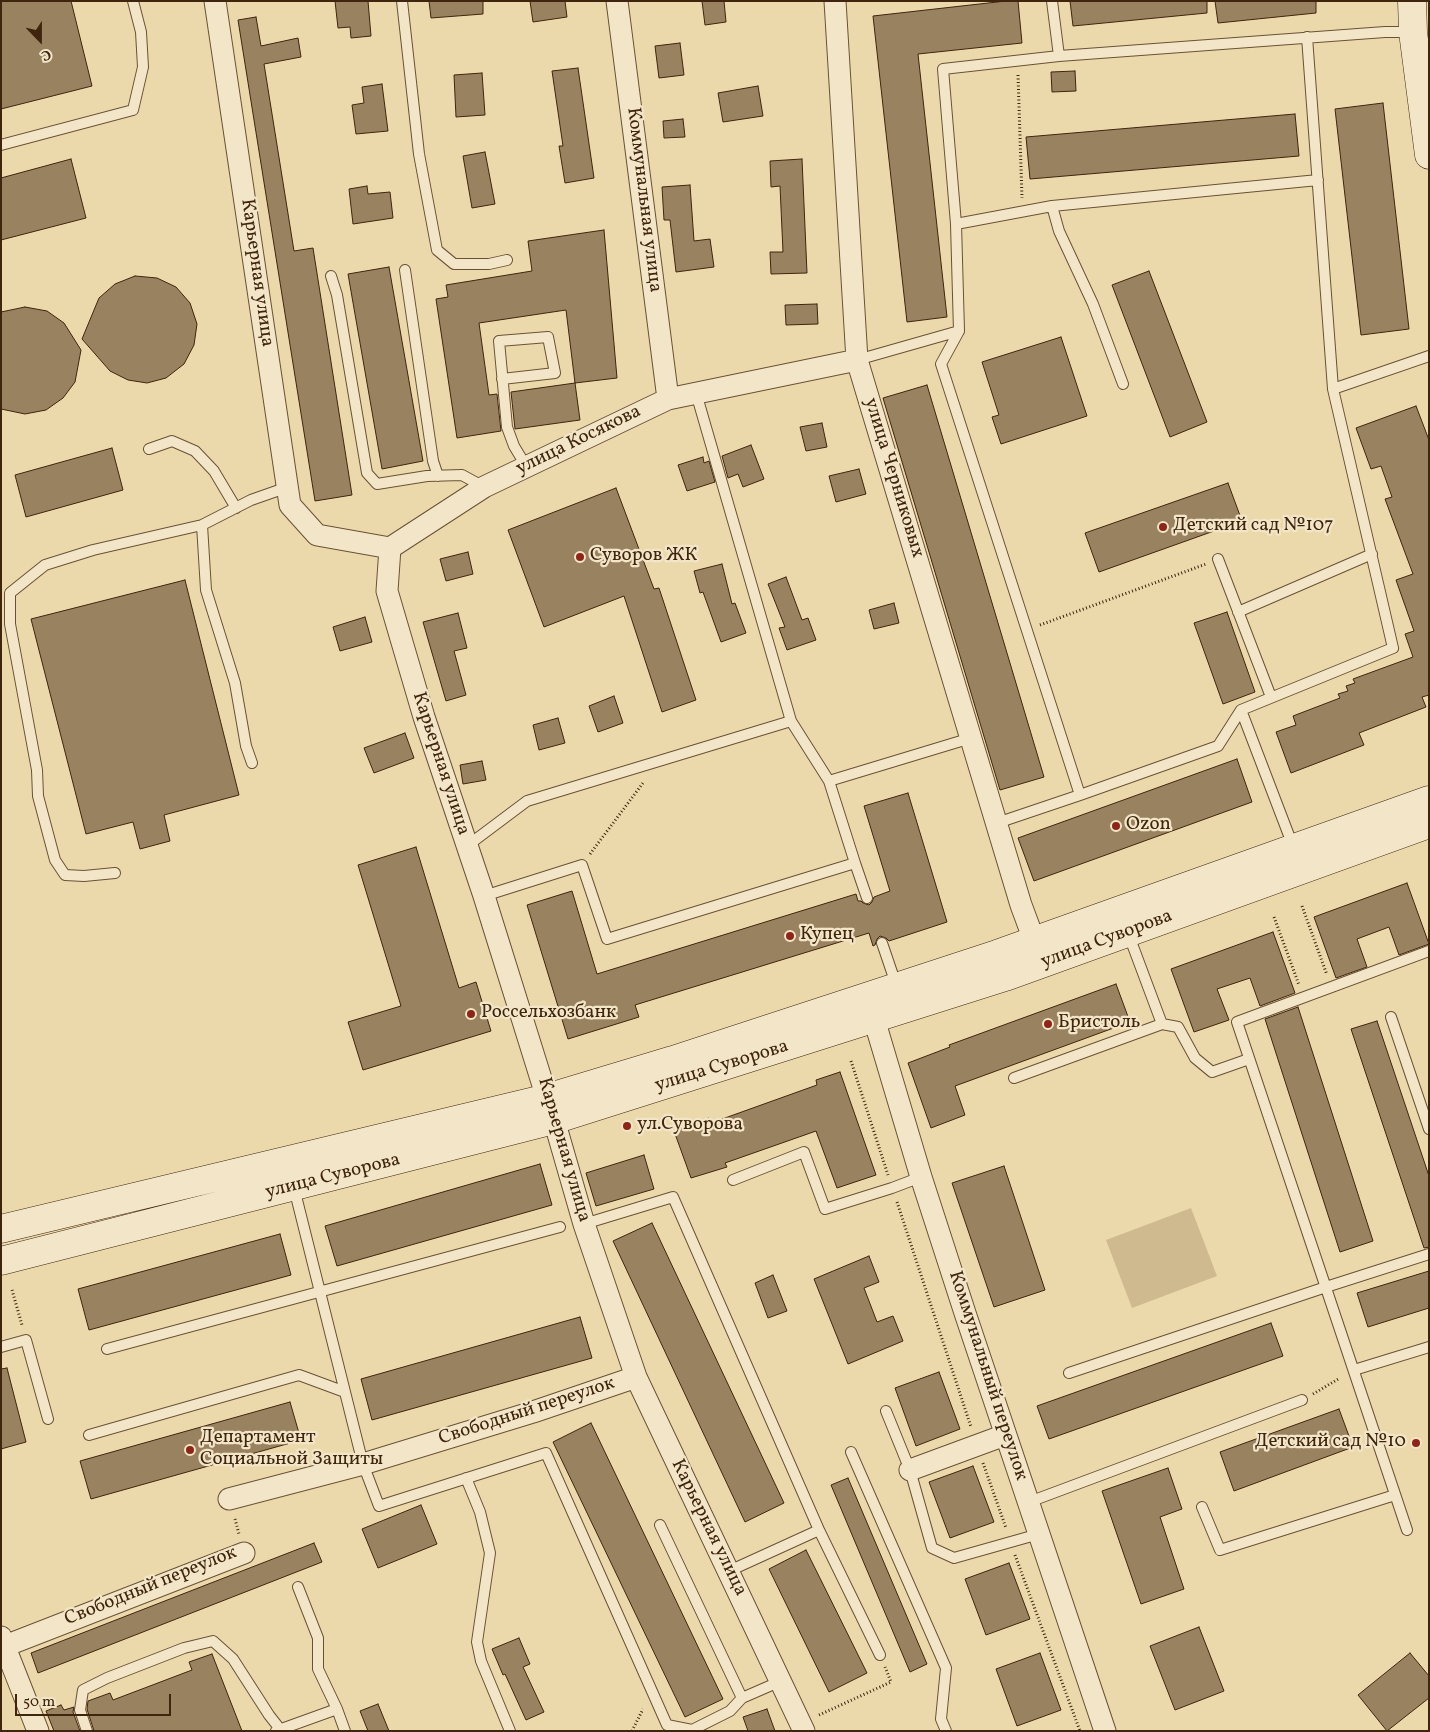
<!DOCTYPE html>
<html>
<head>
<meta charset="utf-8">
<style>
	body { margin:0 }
	#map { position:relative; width:1430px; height:1732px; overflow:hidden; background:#ecd9ab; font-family:Vollkorn,serif }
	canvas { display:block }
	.frame { position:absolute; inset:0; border:2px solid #3f240e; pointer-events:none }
	.north { position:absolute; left:15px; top:15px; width:50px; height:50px; -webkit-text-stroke:4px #f3e6c8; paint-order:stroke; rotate:158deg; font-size:14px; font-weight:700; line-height:20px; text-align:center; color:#3f240e }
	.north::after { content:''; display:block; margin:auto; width:18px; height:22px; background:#3f240e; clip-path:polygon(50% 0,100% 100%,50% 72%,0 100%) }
	.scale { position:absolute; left:15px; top:1694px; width:156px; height:22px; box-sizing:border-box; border:2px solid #3f240e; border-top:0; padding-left:6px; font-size:15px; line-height:18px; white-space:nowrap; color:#3f240e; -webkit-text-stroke:4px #f3e6c8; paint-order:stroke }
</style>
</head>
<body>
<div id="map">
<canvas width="1430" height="1732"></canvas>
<div class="frame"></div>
<div class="north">С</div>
<div class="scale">50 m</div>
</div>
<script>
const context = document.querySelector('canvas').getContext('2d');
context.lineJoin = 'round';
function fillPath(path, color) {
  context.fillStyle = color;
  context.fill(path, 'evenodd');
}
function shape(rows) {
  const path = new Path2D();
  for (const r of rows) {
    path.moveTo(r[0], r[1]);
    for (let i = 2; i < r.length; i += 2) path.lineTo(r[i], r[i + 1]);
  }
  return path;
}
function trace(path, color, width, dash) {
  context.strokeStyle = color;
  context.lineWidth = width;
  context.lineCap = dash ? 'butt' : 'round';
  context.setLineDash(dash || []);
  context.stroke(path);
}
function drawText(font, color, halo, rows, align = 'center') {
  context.font = font + ' Vollkorn,serif';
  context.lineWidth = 4.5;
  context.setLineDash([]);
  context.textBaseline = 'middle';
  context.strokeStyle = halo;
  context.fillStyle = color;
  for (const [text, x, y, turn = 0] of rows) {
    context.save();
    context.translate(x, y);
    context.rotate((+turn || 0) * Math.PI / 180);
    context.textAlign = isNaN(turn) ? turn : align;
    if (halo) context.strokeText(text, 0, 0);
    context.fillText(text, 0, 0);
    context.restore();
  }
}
const green = shape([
	[1191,1208,1217,1276,1132,1308,1106,1240]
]);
const building = shape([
	[1,1,71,1,92,86,1,109,1,1],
	[335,1,368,1,371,36,351,38,350,27,338,28,335,1],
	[429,1,483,1,483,14,431,18,429,1],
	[530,1,565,1,567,17,533,22,530,1],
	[702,1,724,1,726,22,705,25,702,1],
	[1006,1,1018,1,1022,43,918,54,947,317,907,322,873,16,1006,1],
	[1070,1,1207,1,1207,13,1073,26,1070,1],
	[1215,1,1316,1,1316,13,1218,23,1215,1],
	[256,17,261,46,298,38,301,57,264,64,294,251,313,248,352,495,315,501,238,20,256,17],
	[680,43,684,75,659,78,655,46,680,43],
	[578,68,594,178,565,183,559,146,563,146,552,71,578,68],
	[1075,71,1076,91,1052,92,1051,72,1075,71],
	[482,73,485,115,456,117,454,75,482,73],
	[382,84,388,131,356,134,352,105,364,103,362,87,382,84],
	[758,86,763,116,723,122,718,93,758,86],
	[1383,103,1409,329,1361,335,1335,109,1383,103],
	[1295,114,1299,156,1030,179,1026,137,1295,114],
	[683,119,685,137,664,138,663,121,683,119],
	[485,152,495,204,472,208,463,156,485,152],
	[71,159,86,218,1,240,1,178,71,159],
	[802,159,807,273,771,274,770,252,783,252,780,186,771,187,770,161,802,159],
	[690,185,694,241,710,239,714,267,676,272,670,220,664,220,662,187,690,185],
	[367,186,368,194,390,192,393,218,353,224,349,189,367,186],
	[604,230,617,378,575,383,566,310,479,323,489,395,497,394,501,431,457,438,436,299,448,297,446,285,532,271,528,241,604,230],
	[389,267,423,461,382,469,348,274,389,267],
	[1149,271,1207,422,1170,437,1112,285,1149,271],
	[135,276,157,278,176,287,190,303,197,324,194,345,184,364,166,378,147,383,128,380,110,371,82,339,99,298,115,284,135,276],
	[817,304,818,324,786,325,785,305,817,304],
	[25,307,47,311,64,323,81,350,75,382,63,398,46,410,25,414,1,409,1,312,25,307],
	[1061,337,1087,416,1001,444,992,417,999,415,982,362,1061,337],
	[575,383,580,420,515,429,511,392,575,383],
	[927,385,1044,777,1000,790,883,398,927,385],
	[1416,406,1429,440,1429,695,1422,697,1426,707,1359,733,1364,745,1291,773,1276,732,1296,725,1293,716,1340,698,1338,694,1348,691,1346,686,1355,683,1353,679,1413,657,1405,634,1414,631,1396,580,1413,574,1385,499,1392,497,1381,466,1371,469,1356,428,1416,406],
	[822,423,827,447,806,451,800,427,822,423],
	[751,445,764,479,743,487,738,474,728,478,722,456,751,445],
	[112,448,123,490,26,517,15,475,112,448],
	[703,457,704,463,709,461,715,482,687,491,678,465,703,457],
	[859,469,866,494,836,502,829,476,859,469],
	[1228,483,1242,521,1099,572,1085,533,1228,483],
	[616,488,654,589,659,588,696,700,662,712,624,596,544,627,508,530,616,488],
	[468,552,473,574,446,581,440,559,468,552],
	[722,564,732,604,735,603,746,633,721,642,703,592,700,593,694,571,722,564],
	[786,577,802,620,808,618,816,640,787,650,779,628,785,627,768,584,786,577],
	[185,580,239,795,164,815,170,841,140,849,133,822,86,834,31,619,185,580],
	[894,603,899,623,874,629,869,610,894,603],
	[1227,612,1255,692,1223,704,1194,623,1227,612],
	[458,613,467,648,454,651,466,695,446,701,423,622,458,613],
	[365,617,372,642,340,651,333,627,365,617],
	[614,696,623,723,598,732,589,706,614,696],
	[558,718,565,743,539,750,533,725,558,718],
	[405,733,414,758,374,773,364,748,405,733],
	[1237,759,1252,802,1034,881,1018,838,1237,759],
	[482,761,486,780,463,784,460,765,482,761],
	[908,793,947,922,889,941,886,938,880,936,877,939,875,945,873,946,869,933,635,1005,639,1017,568,1039,527,905,572,891,597,974,856,894,858,901,861,901,863,903,869,905,872,902,874,897,890,891,864,806,908,793],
	[416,847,459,988,476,982,491,1031,363,1070,348,1022,401,1006,358,865,416,847],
	[1407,883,1429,944,1399,955,1389,927,1357,939,1367,967,1336,978,1314,917,1407,883],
	[1273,932,1295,993,1260,1006,1250,978,1217,989,1229,1020,1194,1032,1171,969,1273,932],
	[1116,984,1130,1022,955,1086,965,1115,931,1128,908,1063,950,1047,949,1045,1116,984],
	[1298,1007,1373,1241,1340,1252,1265,1019,1298,1007],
	[1377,1021,1429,1176,1429,1247,1424,1248,1351,1029,1377,1021],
	[840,1072,876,1175,837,1188,816,1131,725,1163,727,1167,691,1178,674,1131,709,1118,711,1123,817,1085,816,1080,840,1072],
	[644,1155,654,1189,596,1206,586,1173,644,1155],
	[540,1164,552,1205,337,1266,325,1226,540,1164],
	[1004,1166,1045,1290,994,1307,952,1183,1004,1166],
	[652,1223,784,1503,745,1522,613,1241,652,1223],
	[280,1234,291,1275,89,1330,78,1289,280,1234],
	[869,1256,879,1282,864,1288,877,1322,893,1316,903,1341,848,1364,814,1279,869,1256],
	[1429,1271,1429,1308,1368,1327,1357,1293,1429,1271],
	[773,1275,787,1311,768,1318,755,1283,773,1275],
	[580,1317,592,1358,372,1420,361,1379,580,1317],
	[1271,1323,1283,1356,1049,1439,1037,1406,1271,1323],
	[7,1368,26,1442,1,1449,1,1369,7,1368],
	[939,1372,960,1429,916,1446,895,1388,939,1372],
	[290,1402,301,1440,91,1499,80,1461,290,1402],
	[1339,1409,1353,1447,1234,1491,1220,1452,1339,1409],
	[591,1423,723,1699,685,1717,553,1442,591,1423],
	[973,1466,994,1522,950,1538,929,1482,973,1466],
	[1168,1468,1182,1509,1160,1517,1184,1589,1141,1604,1102,1491,1168,1468],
	[848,1478,927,1664,910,1672,831,1485,848,1478],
	[421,1505,437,1544,378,1568,362,1529,421,1505],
	[314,1543,322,1562,38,1673,31,1653,314,1543],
	[806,1550,867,1673,829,1692,769,1569,806,1550],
	[1009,1563,1030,1619,986,1635,965,1579,1009,1563],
	[1199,1627,1224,1691,1175,1710,1150,1646,1199,1627],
	[519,1638,530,1664,523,1667,544,1712,526,1720,505,1674,503,1675,492,1649,519,1638],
	[1040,1653,1061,1710,1017,1726,996,1669,1040,1653],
	[1410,1653,1429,1676,1429,1698,1387,1731,1358,1695,1410,1653],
	[212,1654,242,1731,94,1731,87,1709,88,1701,110,1693,113,1700,192,1670,189,1662,212,1654],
	[378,1704,389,1731,368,1731,360,1711,378,1704],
	[61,1705,64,1710,74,1707,73,1712,80,1731,54,1731,46,1711,61,1705],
	[767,1709,775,1731,748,1731,743,1717,767,1709]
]);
const path = shape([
	[1018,75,1022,198],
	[1040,625,1206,564],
	[590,854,643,783],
	[1302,906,1327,975],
	[1274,917,1299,985],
	[851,1061,888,1175],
	[897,1202,971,1427],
	[12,1290,22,1325],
	[1313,1394,1340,1378],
	[983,1463,1006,1528],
	[235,1519,239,1534],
	[1015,1555,1080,1731],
	[819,1715,891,1682,885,1667],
	[632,1731,643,1709]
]);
const lane = shape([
	[402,1,419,154,437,250,454,264,489,264,507,260],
	[1052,1,1059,56],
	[1307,37,1333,389,1429,356],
	[1,145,133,110,143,67,141,32,133,1],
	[1052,206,1059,231,1093,304,1123,384],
	[956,224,1052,206,1318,180],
	[405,270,433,461,438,476],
	[331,276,337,295,367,473,377,484,427,476,462,475,484,487],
	[959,331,941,364,1080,795],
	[857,360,959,331,956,224,943,69,1059,56,1385,32,1412,32],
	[502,379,555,373,548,337,499,341,507,427,514,446,526,466],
	[696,393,791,721,829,781],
	[149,449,172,441,195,451,214,471,236,508],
	[202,525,206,590,235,683,246,746,252,763],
	[1218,559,1271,697],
	[1238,612,1372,554],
	[997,823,1080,795,1218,746,1241,710],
	[467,846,527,801,791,721],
	[1293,846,1241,710,1393,648,1333,389],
	[855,863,867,898],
	[115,873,84,876,65,875,55,860,38,796,37,770,10,624,10,593,45,565,93,550,202,525,251,500,288,487],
	[484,896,582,865,607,939,855,863,829,781,971,738],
	[882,943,897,987],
	[1391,1017,1429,1129],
	[1162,1024,1178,1027,1195,1058,1212,1072,1249,1059],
	[1014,1078,1162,1024,1128,933],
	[733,1180,804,1152,825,1209,892,1188,921,1177],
	[294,1188,363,1464,379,1506,546,1453,667,1725,692,1730,730,1711,742,1698,660,1525],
	[584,1224,673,1197,819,1530],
	[1,1347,26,1340,48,1419],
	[107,1349,560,1227],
	[1354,1370,1429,1347],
	[1069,1373,1326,1287,1429,1254],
	[886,1411,910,1470,932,1548,954,1558,1039,1534],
	[89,1435,299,1375,345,1392],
	[851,1452,946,1668,941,1719,946,1731],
	[466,1478,480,1512,490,1553,477,1642,481,1661,510,1731],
	[1029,1502,1302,1400],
	[1202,1507,1220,1550,1395,1495],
	[1407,1530,1237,1022,1429,951],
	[729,1571,819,1530,880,1655],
	[298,1587,318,1638,318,1669,337,1709],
	[742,1698,781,1681],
	[87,1731,80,1710,83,1690,107,1678,184,1648,213,1641,233,1659,269,1715,280,1729],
	[276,1731,337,1709,345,1731]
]);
const street = shape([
	[215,1,290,505,317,535,390,548,484,487,668,399,857,360],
	[617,1,668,399],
	[835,1,857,360,1021,905,1034,940],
	[390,548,387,591,424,717,484,896,547,1098],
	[874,1019,921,1177,965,1313,1105,1731],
	[554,1120,584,1224,636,1377,804,1731],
	[910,1470,1005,1435],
	[229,1499,363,1464,533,1412,636,1377],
	[1,1637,38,1731],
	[5,1646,244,1553]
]);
const secondary = shape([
	[1412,1,1413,32,1429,155],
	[1,1229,547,1098,673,1060,997,954,1429,800],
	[1,1261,554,1120,1005,977,1429,824]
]);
const markers = [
	[1163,527,5,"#8f2418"],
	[580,557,5,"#8f2418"],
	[1116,826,5,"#8f2418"],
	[790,936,5,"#8f2418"],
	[471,1014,5,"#8f2418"],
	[1048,1024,5,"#8f2418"],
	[627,1126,5,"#8f2418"],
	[1416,1443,5,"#8f2418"],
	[190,1450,5,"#8f2418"]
];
const streetNames = [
	["Коммунальная улица",643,200,83],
	["Карьерная улица",256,273,82],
	["улица Косякова",579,441,-26],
	["улица Черниковых",893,478,73],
	["Карьерная улица",440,764,72],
	["улица Суворова",1107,940,-20],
	["улица Суворова",722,1067,-17],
	["Карьерная улица",563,1150,74],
	["улица Суворова",333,1177,-14],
	["Коммунальный переулок",987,1376,72],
	["Свободный переулок",527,1412,-18],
	["Карьерная улица",708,1528,64],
	["Свободный переулок",151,1587,-22]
];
const poiNames = [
	["Детский сад №107",1173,527],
	["Суворов ЖК",590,557],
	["Ozon",1126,826],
	["Купец",800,936],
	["Россельхозбанк",481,1014],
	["Бристоль",1058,1024],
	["ул.Суворова",637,1126],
	["Департамент",200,1439],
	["Социальной Защиты",200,1461],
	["Детский сад №10",1406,1443,"right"]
];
fillPath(green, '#cfba90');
fillPath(building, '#998260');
trace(building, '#3f240e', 1);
trace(lane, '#6a5135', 12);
trace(street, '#6a5135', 23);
trace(secondary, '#3f240e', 29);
trace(path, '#3f240e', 3, [1, 2.5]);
trace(lane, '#f3e6c8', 10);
trace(street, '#f3e6c8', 21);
trace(secondary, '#f3e6c8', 28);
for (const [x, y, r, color] of markers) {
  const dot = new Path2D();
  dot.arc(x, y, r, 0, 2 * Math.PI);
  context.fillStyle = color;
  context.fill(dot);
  trace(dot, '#f3e6c8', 2);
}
drawText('19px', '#3f240e', '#f3e6c8', streetNames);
drawText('19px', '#3f240e', '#f3e6c8', poiNames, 'left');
</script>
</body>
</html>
